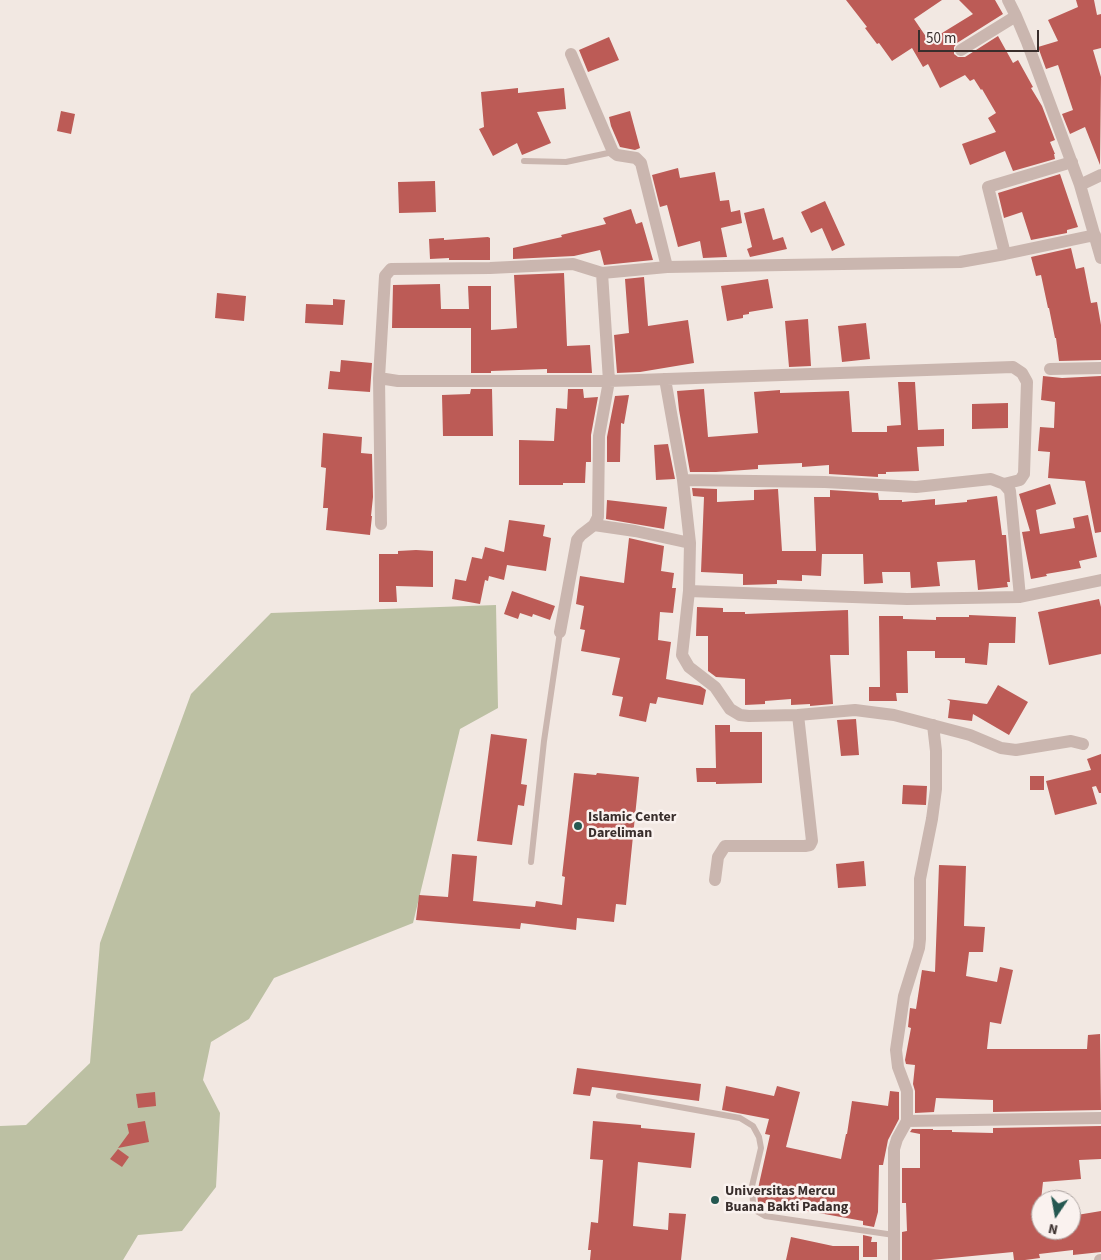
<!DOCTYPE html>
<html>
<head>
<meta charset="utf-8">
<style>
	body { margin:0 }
	#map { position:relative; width:1101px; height:1260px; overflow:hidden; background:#f2e8e2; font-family:"Source Sans 3",sans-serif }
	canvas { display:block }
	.north { position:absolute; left:1031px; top:1190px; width:50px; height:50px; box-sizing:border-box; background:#faf2ef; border:1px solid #ada4a1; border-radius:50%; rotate:192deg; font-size:14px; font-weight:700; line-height:20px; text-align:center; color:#392e2c }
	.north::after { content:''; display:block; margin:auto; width:18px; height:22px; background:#255851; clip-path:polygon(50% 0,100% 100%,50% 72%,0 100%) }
	.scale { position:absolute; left:918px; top:30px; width:121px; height:22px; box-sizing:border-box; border:2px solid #392e2c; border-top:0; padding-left:6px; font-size:15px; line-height:18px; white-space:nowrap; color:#392e2c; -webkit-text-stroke:4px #faf2ef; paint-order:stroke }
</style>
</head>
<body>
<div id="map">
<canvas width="1101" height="1260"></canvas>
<div class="north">N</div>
<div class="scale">50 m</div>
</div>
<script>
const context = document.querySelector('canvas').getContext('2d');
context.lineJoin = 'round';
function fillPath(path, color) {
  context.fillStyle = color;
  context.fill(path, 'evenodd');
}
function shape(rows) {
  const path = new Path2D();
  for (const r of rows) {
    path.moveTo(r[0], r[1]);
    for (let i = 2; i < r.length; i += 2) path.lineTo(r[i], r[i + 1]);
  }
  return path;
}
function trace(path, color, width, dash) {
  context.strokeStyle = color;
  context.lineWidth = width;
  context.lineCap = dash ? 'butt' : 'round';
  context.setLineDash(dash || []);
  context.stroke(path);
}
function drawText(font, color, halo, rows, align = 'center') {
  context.font = font + ' "Source Sans 3",sans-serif';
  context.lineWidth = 5;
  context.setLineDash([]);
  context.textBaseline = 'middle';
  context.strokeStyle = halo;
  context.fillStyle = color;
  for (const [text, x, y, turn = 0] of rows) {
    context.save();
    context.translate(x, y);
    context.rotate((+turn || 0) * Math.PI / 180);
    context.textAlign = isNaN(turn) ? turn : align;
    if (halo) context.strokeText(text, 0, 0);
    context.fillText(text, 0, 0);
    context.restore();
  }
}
const green = shape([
	[496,605,498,708,460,729,413,923,274,978,249,1019,211,1042,203,1080,220,1113,216,1187,182,1231,138,1235,123,1260,0,1260,0,1126,26,1125,90,1063,100,943,191,694,271,613]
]);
const building = shape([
	[846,0,942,0,914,19,929,41,973,14,959,0,995,0,1003,14,957,43,954,47,954,54,958,57,965,57,998,36,1013,63,1018,60,1033,87,1031,88,1042,106,1055,140,1050,142,1055,154,1054,154,1055,159,1013,171,1005,151,970,165,962,144,996,132,988,118,996,113,982,89,981,90,974,79,970,81,965,75,940,88,928,64,923,67,912,48,892,61,879,43,877,44,865,28,867,27],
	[1076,0,1094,0,1097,15,1101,14,1101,48,1093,50,1101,77,1100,165,1085,127,1070,134,1062,114,1073,110,1058,65,1046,69,1038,47,1058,41,1048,20,1078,7],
	[609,37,619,60,588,72,579,50],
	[518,88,518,93,564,88,566,109,537,112,551,143,522,155,517,143,493,156,479,129,484,127,481,92],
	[61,111,75,114,71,134,57,131],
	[630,111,640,148,635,150,620,147,611,126,609,117],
	[678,168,680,178,715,172,720,201,729,200,731,212,740,210,742,223,721,228,727,257,703,258,700,241,678,247,667,205,660,207,652,175],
	[1060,174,1078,227,1067,230,1067,233,1031,240,1022,212,1004,218,998,193],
	[435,181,436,212,399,213,398,182],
	[825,201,845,245,832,251,822,228,811,233,801,212],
	[764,208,773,240,783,237,787,249,750,257,747,249,752,247,744,213],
	[631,209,636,224,642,222,653,260,604,265,600,250,574,256,513,259,513,248,562,237,561,235,606,224,603,218],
	[488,237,490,238,490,260,449,260,449,258,430,259,429,239,444,238,444,240],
	[1071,248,1076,269,1084,267,1091,303,1097,302,1101,325,1101,360,1059,361,1056,338,1055,338,1049,308,1048,308,1041,275,1036,276,1031,257],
	[564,273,567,346,590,345,592,373,547,373,547,369,491,371,491,373,471,373,471,328,392,328,393,285,440,284,441,309,469,309,468,286,491,286,491,330,517,328,514,275],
	[644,277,648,326,688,320,694,363,640,372,617,373,614,335,629,333,625,279],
	[768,279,773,308,749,312,749,314,743,315,743,318,727,321,721,286],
	[217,293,246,296,244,321,215,318],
	[333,299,345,300,343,325,305,323,306,304,333,305],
	[808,319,811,366,789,367,785,321],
	[866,323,870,359,842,362,838,326],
	[341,360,372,363,370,392,328,389,330,371,340,372],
	[1043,376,1062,378,1101,376,1101,532,1095,533,1085,481,1048,478,1050,452,1038,451,1040,427,1054,428,1055,402,1041,400],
	[898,382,915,382,918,430,944,429,944,446,917,447,919,471,886,472,886,474,878,474,878,477,829,474,829,465,802,467,802,463,758,465,758,469,716,472,690,472,679,410,677,391,704,389,708,437,758,433,754,392,780,390,780,393,849,391,852,432,887,432,887,426,901,425],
	[471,389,492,389,493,436,443,436,442,395,470,394],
	[568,389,583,389,584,398,598,397,591,435,591,462,586,462,585,483,563,483,563,485,519,485,519,440,554,441,556,408,567,409],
	[629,395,624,424,621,423,620,462,607,462,607,437,615,396],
	[1008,403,1008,428,972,429,972,404],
	[323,433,362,437,361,453,372,454,373,497,371,516,372,516,370,535,326,530,328,508,323,508,326,468,321,467],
	[668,444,675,479,656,480,654,445],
	[1050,484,1056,504,1036,510,1040,534,1075,528,1073,518,1088,515,1097,557,1079,561,1081,568,1046,574,1047,576,1031,579,1022,532,1030,531,1019,494],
	[692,488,717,489,717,502,754,500,754,490,778,489,782,551,816,551,814,497,830,497,830,490,878,493,879,500,902,500,902,502,935,499,935,505,967,502,967,500,997,496,1002,535,1006,535,1010,582,1007,582,1008,587,978,590,975,560,937,562,940,586,911,588,910,572,882,572,883,583,864,584,863,554,822,554,821,576,802,575,802,581,777,580,777,584,743,585,743,574,701,572,704,497,693,496],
	[607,500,667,507,664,529,606,519],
	[509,520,545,525,543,536,551,538,546,571,507,565,504,580,489,576,488,581,485,580,480,604,452,599,455,579,466,581,472,557,482,559,485,547,504,552],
	[629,538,664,546,661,571,674,573,672,588,676,588,673,613,660,612,658,640,671,642,666,679,700,686,706,690,703,705,658,697,656,704,650,703,646,722,619,716,623,697,612,695,620,658,581,651,585,630,580,629,584,606,576,604,580,576,624,583],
	[416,550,433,551,433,587,396,586,397,602,379,602,379,554,398,554,398,551],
	[512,591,555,606,550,620,533,614,532,617,520,613,518,619,504,614],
	[1099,599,1101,607,1101,654,1049,665,1038,612],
	[697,607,723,608,723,612,745,612,745,614,848,610,849,655,830,655,833,704,810,706,810,704,791,705,791,699,765,701,765,704,745,705,745,679,716,677,708,671,708,636,696,636],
	[969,615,1016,617,1015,643,989,643,987,665,965,663,965,658,935,658,935,651,907,651,908,693,896,693,897,701,869,701,869,687,880,687,879,616,903,616,903,619,936,620,936,617,969,617],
	[998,685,1028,702,1009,735,973,714,972,721,948,718,950,701,947,699,987,704],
	[856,719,859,755,841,756,837,720],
	[715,725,730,725,730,732,762,732,762,783,716,784,716,782,697,782,696,768,716,768],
	[491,734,527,739,521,784,527,785,524,806,518,805,512,845,477,841],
	[1101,754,1101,793,1099,793,1096,786,1092,787,1097,804,1055,815,1046,781,1091,770,1087,759],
	[574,773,596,775,597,773,639,777,626,905,616,904,614,922,577,918,576,930,521,923,520,929,416,920,419,895,448,897,452,854,477,856,473,901,535,907,536,901,562,905,565,877,562,876],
	[1030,776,1044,776,1044,790,1030,790],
	[903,785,927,786,926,805,902,804],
	[864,861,866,886,838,888,836,864],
	[939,865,966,866,964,926,985,927,983,952,969,952,966,976,997,982,1000,967,1013,970,1001,1024,990,1022,987,1049,1087,1049,1088,1035,1100,1034,1101,1110,993,1112,993,1100,936,1098,934,1112,915,1113,915,1091,913,1084,915,1065,906,1064,905,1060,911,1028,908,1027,910,1008,916,1009,922,970,935,972],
	[577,1068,701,1084,699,1101,592,1087,590,1096,573,1094],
	[726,1086,774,1096,777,1086,800,1092,786,1147,841,1159,846,1134,847,1134,852,1101,888,1106,890,1091,899,1092,899,1119,888,1140,883,1165,879,1165,878,1212,874,1227,863,1225,863,1221,758,1202,757,1193,770,1135,765,1134,769,1119,722,1110],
	[155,1092,156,1106,138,1108,136,1094],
	[145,1121,149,1142,118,1148,129,1133,127,1124],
	[593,1121,641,1125,641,1128,695,1133,691,1168,638,1162,633,1226,668,1230,669,1213,686,1214,681,1260,590,1260,591,1250,588,1250,591,1222,598,1223,603,1160,590,1159],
	[1101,1126,1101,1159,1079,1160,1081,1179,1043,1182,1041,1200,1041,1230,1071,1230,1071,1216,1101,1211,1101,1252,1073,1255,1073,1250,1039,1254,1040,1258,1025,1260,1014,1260,1013,1252,931,1260,902,1260,902,1232,907,1231,906,1203,902,1203,902,1168,920,1168,920,1134,910,1132,912,1129,933,1129,933,1130,952,1130,952,1132,993,1133,993,1128],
	[118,1149,129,1157,122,1167,110,1159],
	[863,1235,872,1237,871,1242,877,1242,877,1257,863,1257],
	[791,1237,833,1246,859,1246,859,1260,786,1260]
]);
const lane = shape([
	[524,161,566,162,613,152],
	[531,862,544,741,560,632],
	[619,1096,740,1118,753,1126,759,1137,761,1148,752,1186,753,1203,758,1212,765,1216,894,1235]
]);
const street = shape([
	[1008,0,1016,16,1027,42,1080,185,1101,258],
	[961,50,1016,16],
	[571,54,613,152,617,155,636,158,641,163,667,267],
	[1080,185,1101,175],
	[1005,254,988,187,1072,162],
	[1050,369,1101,368],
	[379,378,385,276,391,269,490,268,573,264,602,273,667,267,960,262,1005,254,1095,235],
	[665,379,683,480,690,543,689,591,682,655,689,667,715,687,730,709,740,715,749,716,798,715,855,710,894,715,970,735,1001,748,1016,750,1071,741,1083,744],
	[683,480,825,482,916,487,991,479,1004,484,1010,491,1020,597],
	[381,524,379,378,398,381,609,381,1013,367,1022,373,1027,382,1024,474,1020,480,1004,484],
	[594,525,635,531,690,543],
	[689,591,907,599,1020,597,1101,580],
	[560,632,577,540,581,535,594,525,598,517,599,436,609,381,602,273],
	[715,880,718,857,725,846,805,846,810,845,812,841,798,715],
	[907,1121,907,1091,898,1067,896,1050,904,996,919,948,920,939,920,879,932,819,936,789,936,751,933,725],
	[894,1260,894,1149,897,1139,907,1121,1101,1118],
	[1100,1260,1101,1260]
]);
const markers = [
	[578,826,5,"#255851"],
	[715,1200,5,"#255851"]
];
const poiNames = [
	["Islamic Center",588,818],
	["Dareliman",588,834],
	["Universitas Mercu",725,1192],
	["Buana Bakti Padang",725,1208]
];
fillPath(green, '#bcc0a3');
fillPath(building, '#bc5b56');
trace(lane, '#cab6af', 6);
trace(street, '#cab6af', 12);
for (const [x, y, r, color] of markers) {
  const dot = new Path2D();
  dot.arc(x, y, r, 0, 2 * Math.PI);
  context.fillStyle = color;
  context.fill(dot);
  trace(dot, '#faf2ef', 2);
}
drawText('bold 14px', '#392e2c', '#faf2ef', poiNames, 'left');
</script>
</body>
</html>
